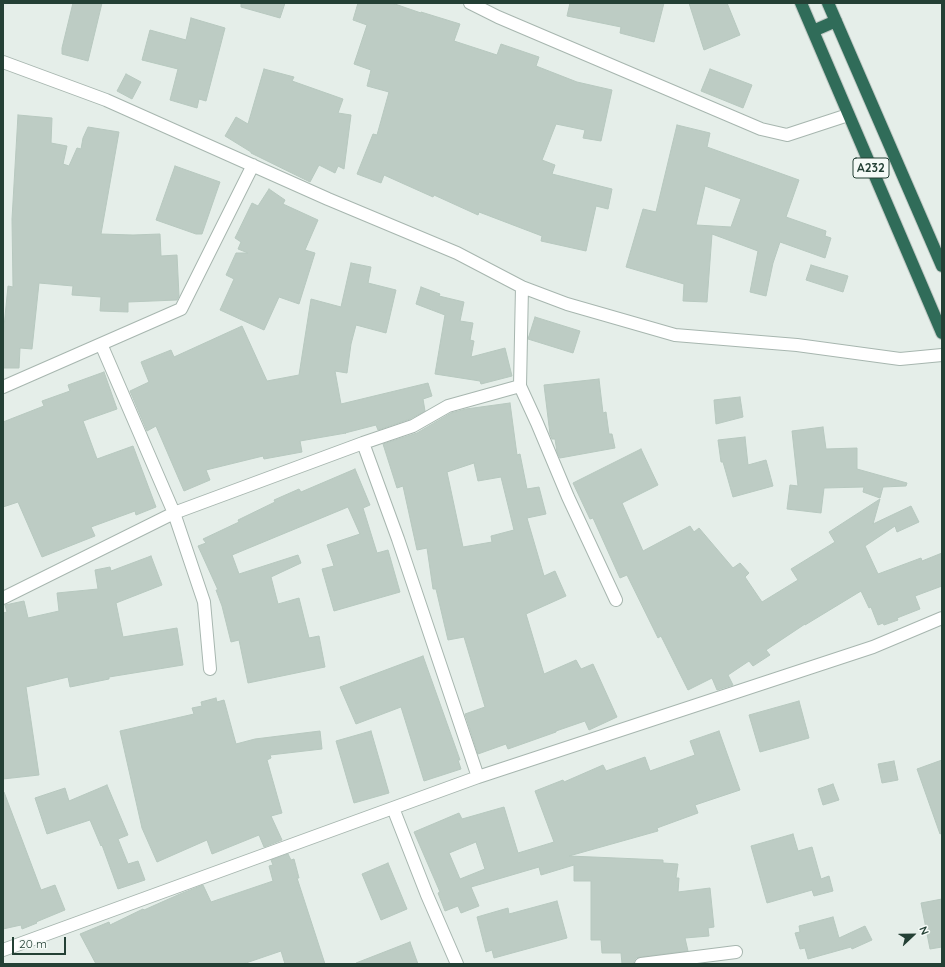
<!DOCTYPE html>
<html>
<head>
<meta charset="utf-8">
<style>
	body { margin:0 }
	#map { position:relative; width:945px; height:967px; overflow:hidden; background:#e5eee9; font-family:Quicksand,sans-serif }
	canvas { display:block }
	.frame { position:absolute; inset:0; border:4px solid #244035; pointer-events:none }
	.north { position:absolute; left:893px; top:915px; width:40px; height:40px; -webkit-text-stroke:3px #f5faf7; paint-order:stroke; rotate:68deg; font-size:11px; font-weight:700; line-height:16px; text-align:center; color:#244035 }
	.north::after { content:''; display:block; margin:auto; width:14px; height:18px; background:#244035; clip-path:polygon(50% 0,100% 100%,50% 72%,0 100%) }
	.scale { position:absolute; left:12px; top:937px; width:54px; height:18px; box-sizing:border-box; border:2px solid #244035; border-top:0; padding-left:5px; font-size:12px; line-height:14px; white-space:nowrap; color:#244035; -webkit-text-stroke:3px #f5faf7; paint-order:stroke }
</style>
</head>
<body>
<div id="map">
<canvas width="945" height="967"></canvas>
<div class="frame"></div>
<div class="north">N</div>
<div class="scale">20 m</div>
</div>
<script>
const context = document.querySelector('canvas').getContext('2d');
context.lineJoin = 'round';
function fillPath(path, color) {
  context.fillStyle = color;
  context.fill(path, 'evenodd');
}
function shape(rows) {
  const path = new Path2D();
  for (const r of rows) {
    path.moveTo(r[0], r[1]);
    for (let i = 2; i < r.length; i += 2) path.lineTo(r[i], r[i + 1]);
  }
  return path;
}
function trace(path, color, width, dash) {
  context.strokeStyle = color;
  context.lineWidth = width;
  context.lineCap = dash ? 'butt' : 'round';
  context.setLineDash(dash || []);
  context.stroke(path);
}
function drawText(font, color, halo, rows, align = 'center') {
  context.font = font + ' Quicksand,sans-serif';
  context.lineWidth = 3;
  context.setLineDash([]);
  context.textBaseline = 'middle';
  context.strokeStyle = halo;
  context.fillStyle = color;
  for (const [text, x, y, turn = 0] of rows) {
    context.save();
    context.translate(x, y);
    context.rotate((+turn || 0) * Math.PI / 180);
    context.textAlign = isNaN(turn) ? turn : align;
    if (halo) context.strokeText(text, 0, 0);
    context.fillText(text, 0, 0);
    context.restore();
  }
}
const building = shape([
	[73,3,102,3,88,61,62,54,62,48,73,3],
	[241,3,285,3,280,18,241,7,241,3],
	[358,3,392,3,421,13,421,12,460,24,454,41,497,55,501,44,539,57,536,66,577,82,612,90,601,141,583,138,585,130,556,124,542,160,555,165,552,174,612,189,608,209,596,206,586,251,541,241,542,236,479,212,478,215,434,195,433,197,384,175,381,183,357,174,373,134,377,135,389,92,367,86,371,70,354,64,367,25,353,20,358,3],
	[570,3,664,3,654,42,620,33,621,27,567,16,570,3],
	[689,3,727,3,740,35,704,50,689,3],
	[191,18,225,28,206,101,199,99,197,108,170,100,178,69,142,60,150,30,186,40,191,18],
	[264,69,294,77,292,81,343,99,338,113,351,115,344,169,338,166,335,173,319,165,310,182,251,153,251,152,225,136,236,117,248,124,264,69],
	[710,69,752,85,743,108,701,91,710,69],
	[126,74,141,82,132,99,117,91,126,74],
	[18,115,52,118,51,143,67,146,63,164,69,166,77,148,81,149,83,138,88,127,119,132,101,234,133,235,160,234,161,256,177,255,179,296,177,300,128,302,128,312,100,311,101,297,72,295,73,286,39,283,32,349,20,348,19,368,3,368,3,337,8,286,13,287,12,219,18,115],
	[677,125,710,133,707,147,799,180,786,217,826,231,825,236,831,238,825,258,780,242,773,263,766,296,750,292,758,251,712,234,707,302,683,301,684,284,626,267,643,209,656,212,677,125],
	[705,186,741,199,731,227,696,225,705,186],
	[175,166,220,182,202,234,196,234,156,220,175,166],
	[269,189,285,200,283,204,318,220,305,250,315,253,299,304,279,297,264,330,220,310,234,279,226,275,236,253,248,253,238,249,241,242,235,238,252,203,258,206,269,189],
	[351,263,371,267,368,283,396,290,386,333,356,325,351,344,347,373,335,371,341,404,428,383,432,396,423,399,425,411,410,419,378,430,376,425,345,433,346,433,300,441,302,452,264,459,263,456,206,470,210,480,184,491,156,426,147,431,130,391,149,382,141,362,171,350,174,357,242,326,267,381,299,375,311,299,341,307,351,263],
	[811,265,848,276,843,292,806,280,811,265],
	[421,287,440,294,439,296,464,302,460,321,473,323,470,340,474,341,471,357,505,348,512,376,481,384,480,381,435,374,445,315,416,304,421,287],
	[535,317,580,331,573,353,528,339,535,317],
	[104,372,117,409,83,421,97,459,133,446,156,507,136,515,135,511,91,527,95,536,42,557,18,502,3,507,3,422,44,406,42,401,70,391,68,385,104,372],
	[599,379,603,413,606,412,609,434,612,434,615,448,560,458,557,452,555,439,552,439,550,434,544,385,599,379],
	[740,397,743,417,716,424,714,400,740,397],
	[510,403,517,455,520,454,527,489,539,487,546,514,527,518,544,576,555,571,566,596,526,614,544,674,576,660,581,669,593,664,617,717,589,730,585,721,556,731,556,732,508,749,506,744,478,754,465,714,485,707,464,637,448,640,436,589,433,589,427,548,417,550,403,486,397,488,383,444,417,433,451,413,466,409,510,403],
	[474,463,478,481,501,477,514,530,491,536,492,542,463,547,447,472,474,463],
	[823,427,826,449,857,448,857,469,907,483,906,486,883,487,880,498,863,492,864,487,824,488,821,513,787,509,790,485,798,486,792,431,823,427],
	[745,437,748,465,766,460,773,486,733,497,723,462,721,462,718,440,745,437],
	[641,449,658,485,622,503,643,551,690,526,694,532,699,528,733,568,740,563,749,573,745,577,762,602,798,580,791,569,835,542,829,532,880,499,873,524,911,506,919,522,897,532,895,526,865,546,878,574,921,558,922,561,942,553,942,586,915,596,920,609,897,618,898,620,884,625,883,623,878,625,871,607,869,608,861,591,805,625,805,624,766,650,770,655,753,666,749,661,728,675,733,685,717,690,712,678,688,690,661,636,658,638,627,575,620,578,593,518,590,519,573,483,641,449],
	[355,469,370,505,363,508,377,553,388,550,400,592,334,611,322,569,334,566,327,545,360,534,348,507,232,555,239,574,298,555,301,563,271,577,278,604,299,598,309,638,319,636,325,667,248,683,239,640,231,642,222,606,216,590,218,590,198,546,206,543,203,539,239,522,238,520,275,502,274,500,299,489,301,492,355,469],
	[151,556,162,585,116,603,123,637,177,628,183,665,109,677,109,679,70,687,68,677,26,687,39,775,3,779,3,613,7,612,5,605,24,601,28,618,59,611,57,593,98,589,95,570,110,567,111,571,151,556],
	[423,656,460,760,458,760,461,769,424,781,401,707,356,724,340,687,423,656],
	[216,698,217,702,224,700,236,744,255,739,320,731,322,749,270,755,271,758,267,760,282,813,271,816,282,840,264,847,259,835,212,854,207,840,157,862,142,828,120,731,194,714,192,708,202,706,201,702,216,698],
	[799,701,809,738,760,752,749,715,799,701],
	[371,731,389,793,354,803,336,741,371,731],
	[719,731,740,790,695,805,698,813,657,828,658,831,569,856,663,860,663,863,678,864,676,878,679,878,678,892,710,888,714,927,708,928,709,936,685,938,688,951,640,957,636,958,634,961,634,964,622,964,621,953,602,953,601,940,591,940,591,881,574,881,574,865,541,875,539,867,471,887,479,906,461,913,458,906,445,911,438,893,440,892,414,832,459,813,462,819,504,807,518,853,554,842,535,791,563,780,564,782,603,765,606,771,645,757,650,771,695,755,690,741,719,731],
	[476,842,485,869,460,879,449,853,476,842],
	[942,760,942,833,940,834,917,769,942,760],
	[894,761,898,780,882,783,878,764,894,761],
	[833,784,839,800,823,805,818,789,833,784],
	[107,785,128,835,118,839,128,864,138,861,145,880,118,889,102,845,101,846,90,820,47,834,35,798,65,788,69,801,107,785],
	[3,792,4,792,41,890,55,885,65,910,36,922,37,923,22,929,21,925,3,929,3,792],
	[793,834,798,851,812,847,821,879,829,876,833,891,814,896,812,890,767,903,751,846,793,834],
	[288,854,291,860,294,859,299,878,297,878,325,964,285,964,281,951,243,964,96,964,80,934,109,922,110,925,143,909,144,910,180,894,203,885,211,902,273,881,269,866,273,865,271,860,288,854],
	[388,863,407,909,381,920,362,874,388,863],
	[942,899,942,947,930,949,921,903,942,899],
	[557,901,567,938,494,958,492,950,486,952,477,917,508,908,509,914,557,901],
	[833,917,839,938,865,926,872,940,852,949,851,947,808,959,805,948,800,949,795,933,800,932,799,926,833,917],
	[410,942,418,964,357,964,356,963,410,942]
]);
const minor = shape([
	[470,3,498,17,761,129,787,135,848,115],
	[3,62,106,100,328,199,457,253,522,287,567,304,675,335,797,345,900,359,942,355],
	[522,287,520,386,537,423,568,497,616,600],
	[101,344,174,513,204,602,210,669],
	[3,387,181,309,253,165],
	[363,443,413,426,448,406,520,386],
	[3,598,174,513,363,443,398,539,478,777],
	[393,808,427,895,457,964],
	[3,950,478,777,873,647,942,618],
	[641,964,736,952]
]);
const highway = shape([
	[801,3,942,333],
	[828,3,942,266],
	[813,31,836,21]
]);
const shields = [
	[871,168,36]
];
const shieldNames = [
	["A232",871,168]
];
fillPath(building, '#bdccc4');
trace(building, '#b7c8bf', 1);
trace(minor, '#a7b6af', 14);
trace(highway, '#c2cac6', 14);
trace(minor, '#fff', 12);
trace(highway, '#306c59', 12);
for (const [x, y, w] of shields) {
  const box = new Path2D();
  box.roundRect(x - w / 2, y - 10, w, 20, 3);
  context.fillStyle = '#f5faf7';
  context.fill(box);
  trace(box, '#244035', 1);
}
drawText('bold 12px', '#244035', null, shieldNames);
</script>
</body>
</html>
